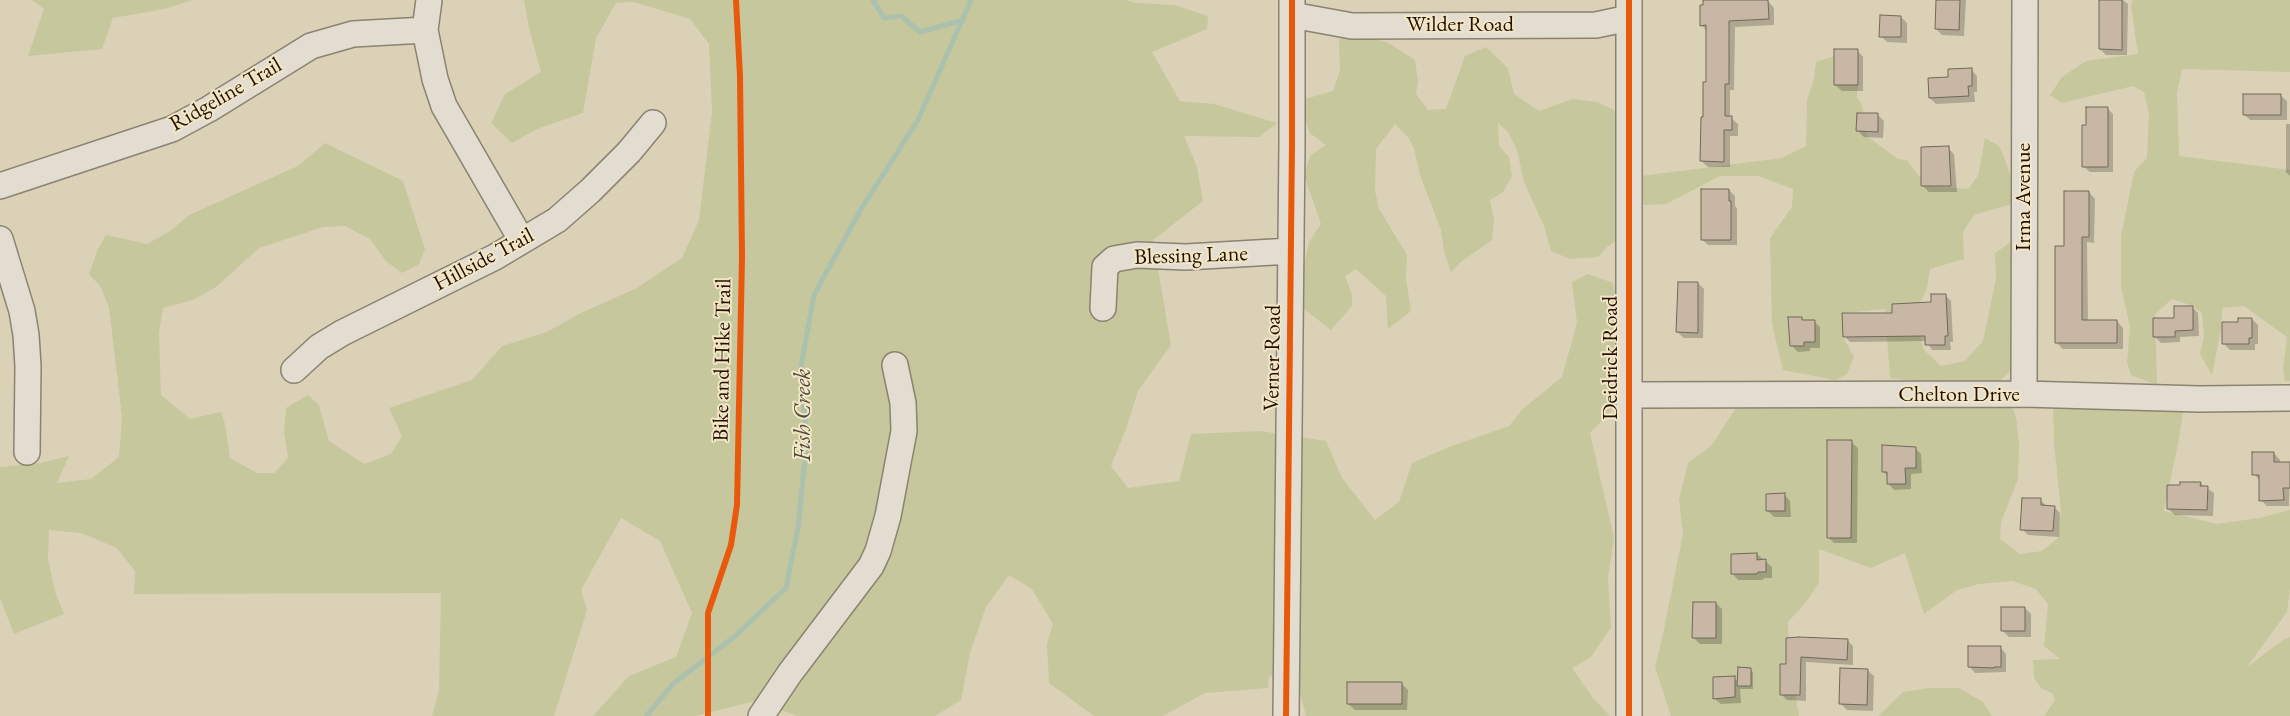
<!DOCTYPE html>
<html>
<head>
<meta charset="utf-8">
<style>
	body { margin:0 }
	canvas { display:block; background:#dbd1b6 }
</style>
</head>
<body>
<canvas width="2290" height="716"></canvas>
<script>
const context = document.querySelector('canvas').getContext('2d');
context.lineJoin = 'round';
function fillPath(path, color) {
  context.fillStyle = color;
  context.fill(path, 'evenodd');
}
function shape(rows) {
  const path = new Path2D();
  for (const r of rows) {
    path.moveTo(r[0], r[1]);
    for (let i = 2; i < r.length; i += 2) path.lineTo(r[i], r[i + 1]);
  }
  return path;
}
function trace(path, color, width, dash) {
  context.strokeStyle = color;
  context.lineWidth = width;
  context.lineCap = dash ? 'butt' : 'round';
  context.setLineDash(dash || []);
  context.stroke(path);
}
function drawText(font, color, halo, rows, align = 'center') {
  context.font = font + ' "EB Garamond",serif';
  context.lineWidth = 4;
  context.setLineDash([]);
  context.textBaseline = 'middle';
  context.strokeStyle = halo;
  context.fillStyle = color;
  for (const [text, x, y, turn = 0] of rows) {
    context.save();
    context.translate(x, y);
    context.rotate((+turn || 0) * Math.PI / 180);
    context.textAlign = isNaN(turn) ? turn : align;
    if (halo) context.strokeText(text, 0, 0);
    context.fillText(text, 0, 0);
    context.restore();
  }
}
const green = shape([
	[32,0,193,0,164,9,113,18,102,49,28,56,44,9],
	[524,0,1126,0,1136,3,1174,5,1208,16,1207,29,1152,52,1180,101,1214,104,1277,123,1259,137,1184,136,1197,167,1203,201,1153,240,1171,345,1138,391,1126,429,1111,466,1128,488,1179,481,1191,434,1260,431,1326,441,1342,478,1375,520,1399,502,1412,463,1449,447,1509,426,1523,409,1562,377,1577,323,1572,282,1588,274,1613,283,1620,322,1612,410,1590,433,1614,538,1608,578,1611,627,1591,657,1572,668,1593,698,1610,716,1306,716,1294,669,1269,677,1268,688,1205,693,1163,716,1094,716,1049,683,1047,644,1053,624,1032,589,1009,575,986,607,970,653,961,700,935,716,798,716,755,701,695,716,593,716,629,676,676,657,692,613,660,541,621,518,581,590,587,610,554,716,432,716,439,691,441,593,134,594,135,571,117,548,81,533,49,530,48,558,55,592,64,614,14,634,0,598,0,467,40,463,69,456,57,483,91,479,119,457,122,417,109,307,100,286,89,274,98,249,106,235,147,244,170,231,189,215,298,166,325,143,403,181,425,249,419,264,402,273,386,261,370,239,345,226,323,227,259,248,216,287,193,300,163,308,159,333,161,395,190,419,221,412,225,424,230,458,257,473,274,473,288,458,284,431,286,408,308,395,319,405,329,441,364,464,391,454,402,436,389,408,472,380,502,346,547,332,581,313,637,288,682,258,699,220,712,112,709,44,690,19,634,2,616,3,596,38,583,113,537,129,512,143,491,123,505,94,541,72,529,28],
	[2133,0,2290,0,2290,72,2182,69,2177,93,2179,156,2290,170,2290,381,2285,381,2283,369,2287,337,2244,306,2222,308,2221,329,2212,375,2200,354,2204,336,2202,313,2193,306,2172,299,2155,314,2157,385,2131,375,2127,362,2130,327,2121,287,2121,236,2134,172,2147,158,2149,113,2144,92,2133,86,2062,103,2050,95,2062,77,2086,61,2138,54,2131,5],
	[1362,33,1390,44,1415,60,1418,82,1416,94,1428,110,1446,109,1465,56,1486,47,1508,68,1514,94,1539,111,1573,99,1597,102,1614,110,1619,132,1625,236,1608,246,1598,257,1570,259,1551,251,1544,226,1524,182,1517,150,1508,132,1498,123,1499,146,1509,157,1512,176,1503,192,1490,200,1494,221,1492,240,1462,261,1451,272,1444,251,1441,230,1420,175,1414,148,1408,137,1395,124,1376,149,1375,191,1379,209,1407,255,1406,279,1411,311,1388,329,1386,296,1356,269,1345,276,1352,295,1352,306,1331,330,1303,308,1303,270,1309,242,1321,224,1304,175,1310,156,1326,145,1310,133,1301,106,1305,99,1333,91,1340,70,1339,39],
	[1834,56,1834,85,1858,85,1857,97,1862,105,1868,137,1898,159,1907,160,1921,179,1922,186,1968,189,1978,176,1985,138,1999,146,2004,157,2010,174,2012,204,1974,215,1963,232,1964,259,1930,269,1927,288,1920,304,1920,335,1924,350,1941,366,1965,361,1983,341,1996,279,1995,253,2011,242,2013,301,2010,316,2013,368,2003,378,1993,385,1935,384,1890,378,1885,309,1843,313,1843,337,1854,357,1847,374,1835,380,1783,370,1772,324,1770,238,1792,207,1793,189,1758,176,1720,176,1666,204,1644,205,1638,189,1641,176,1782,158,1806,146,1807,100,1814,79,1816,62],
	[1744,395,2011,405,2016,417,2019,443,2018,479,2001,522,2000,539,2020,554,2042,551,2058,538,2061,511,2054,443,2053,395,2183,410,2179,439,2164,511,2217,524,2259,518,2290,510,2290,588,2287,612,2247,667,2283,640,2290,637,2290,716,2044,716,2055,700,2052,693,2042,689,2034,678,2033,660,2060,659,2044,646,2048,604,2036,589,2012,581,1979,584,1957,590,1924,614,1905,553,1871,568,1819,549,1819,582,1807,601,1788,622,1789,658,1799,716,1671,716,1655,667,1662,639,1683,534,1679,500,1688,463,1712,445],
	[1928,688,1959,688,1983,702,1992,716,1878,716,1903,692]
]);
const shadow = shape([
	[1704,0,1768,1,1774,8,1774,25,1735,27,1734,90,1730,90,1730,117,1738,124,1738,136,1730,136,1730,167,1708,167,1701,161,1707,84,1707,31,1701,25],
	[1937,0,1966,0,1964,36,1942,35,1936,29],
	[2101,0,2123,0,2128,4,2127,55,2106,55,2100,49],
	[1901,17,1907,23,1907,43,1887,42,1881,36],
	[1857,50,1863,57,1863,91,1842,91,1835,85],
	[1971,69,1977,76,1977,92,1974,92,1975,102,1936,104,1930,98,1950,78],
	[2280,95,2287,101,2287,120,2250,120,2244,114],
	[2107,108,2113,114,2113,172,2090,172,2083,166,2087,126],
	[1878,115,1884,121,1883,138,1864,137,1858,131],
	[2286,124,2290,124,2290,176,2286,172],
	[1948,148,1954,154,1957,192,1929,192,1923,186],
	[1729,190,1735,196,1735,206,1737,209,1737,245,1708,245,1702,239],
	[2089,192,2095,199,2094,243,2087,242,2088,321,2117,321,2123,328,2123,349,2063,349,2056,342,2065,247],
	[1698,283,1704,289,1703,338,1684,338,1677,332],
	[1945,295,1951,301,1953,342,1950,342,1951,350,1932,350,1926,341,1850,342,1844,336,1894,314,1933,303],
	[2192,307,2198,313,2199,336,2180,337,2180,342,2161,343,2155,337],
	[1801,318,1804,321,1814,321,1820,327,1820,348,1810,348,1810,351,1798,352,1791,345],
	[2252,319,2258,325,2258,344,2255,344,2255,350,2230,350,2224,344,2239,323],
	[1851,442,1858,448,1857,543,1834,543,1828,537],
	[1915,448,1921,454,1922,473,1911,474,1911,489,1894,490,1888,483,1888,476,1884,472],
	[2274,453,2280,460,2280,463,2290,463,2289,506,2267,506,2261,500,2260,481,2254,474],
	[2200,483,2214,493,2213,516,2175,515,2168,509],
	[1784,494,1790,501,1791,517,1774,517,1768,511],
	[2040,500,2047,506,2054,507,2060,513,2059,537,2028,535,2022,529],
	[1757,554,1772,567,1772,578,1764,578,1763,580,1738,580,1732,573],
	[1716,603,1722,609,1722,644,1700,644,1694,638],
	[2025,608,2031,614,2031,637,2009,637,2003,631],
	[1787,639,1847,640,1853,646,1853,665,1806,662,1806,701,1787,700,1781,694,1787,665],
	[2000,647,2006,654,2006,672,1975,673,1969,666],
	[1750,669,1753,672,1753,689,1740,689,1741,703,1721,704,1714,698,1734,678,1738,682],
	[1867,670,1874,676,1873,711,1847,710,1841,704],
	[1401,683,1408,690,1407,710,1355,710,1348,704]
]);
const stream = shape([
	[873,0,884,18,901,16,920,32,963,20],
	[646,716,673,684,735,636,786,588,798,528,807,437,800,372,814,295,861,209,918,120,971,0]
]);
const building = shape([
	[1703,0,1768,0,1769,19,1729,21,1729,84,1725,84,1725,116,1732,116,1732,130,1724,130,1724,162,1700,161,1701,117,1703,117,1703,82,1706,82,1706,25,1700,26,1700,5,1703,5,1703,0],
	[1936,0,1960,0,1959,30,1935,29,1936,0],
	[2099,0,2122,0,2122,50,2099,49,2099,0],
	[1880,15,1901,16,1901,37,1879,37,1880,15],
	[1834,49,1858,49,1858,85,1834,85,1834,49],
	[1972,68,1972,86,1968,86,1969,96,1929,98,1928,78,1948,77,1948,69,1972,68],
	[2243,94,2281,94,2281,115,2243,115,2243,94],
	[2086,107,2108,107,2108,167,2082,167,2082,125,2086,125,2086,107],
	[1857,113,1878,113,1878,132,1856,131,1857,113],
	[1949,146,1951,186,1921,186,1921,147,1949,146],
	[1701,189,1729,189,1729,201,1731,201,1731,240,1701,240,1701,189],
	[2064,191,2089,191,2089,237,2082,237,2082,320,2117,320,2117,343,2055,343,2055,246,2064,246,2064,191],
	[1678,282,1698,282,1698,333,1676,332,1678,282],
	[1931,294,1946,294,1948,336,1945,336,1945,345,1925,345,1925,336,1843,337,1842,313,1892,313,1892,304,1931,302,1931,294],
	[2174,306,2193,306,2193,330,2175,331,2175,337,2153,337,2153,318,2174,318,2174,306],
	[1788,317,1802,317,1802,320,1815,320,1815,342,1804,342,1804,346,1790,346,1788,317],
	[2238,318,2252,318,2252,338,2249,338,2249,344,2222,344,2222,322,2238,322,2238,318],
	[1827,440,1852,440,1851,538,1827,538,1827,440],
	[1882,445,1916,447,1916,468,1905,468,1906,484,1887,484,1887,472,1882,472,1882,445],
	[2252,452,2274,452,2274,462,2290,462,2290,488,2283,488,2284,500,2259,501,2259,475,2252,475,2252,452],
	[2180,482,2201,482,2200,486,2208,486,2207,510,2167,509,2167,485,2180,485,2180,482],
	[1785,493,1785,511,1766,511,1766,494,1785,493],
	[2022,498,2041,498,2041,505,2055,506,2053,531,2020,530,2022,498],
	[1757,553,1757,560,1766,559,1766,572,1758,572,1757,574,1731,574,1731,554,1757,553],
	[1693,602,1716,602,1716,638,1692,638,1693,602],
	[2001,607,2025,607,2025,631,2001,631,2001,607],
	[1799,637,1848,639,1847,660,1801,657,1800,695,1780,695,1780,664,1786,664,1786,638,1799,637],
	[1968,646,2001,646,2001,667,1994,667,1994,668,1968,667,1968,646],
	[1738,667,1751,668,1751,686,1737,686,1738,667],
	[1840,668,1868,669,1867,705,1839,704,1840,668],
	[1735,676,1735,697,1713,699,1713,677,1735,676],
	[1347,682,1402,682,1402,704,1347,704,1347,682]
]);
const minor = shape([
	[429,0,425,30,435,79,444,106,522,241],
	[1629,0,1629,716],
	[1292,15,1352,26,1596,25,1629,18],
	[0,186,172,129,209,109,311,46,353,34,425,30],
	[0,239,22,311,26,335,28,366,27,452],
	[1103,308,1105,267,1114,259,1137,255,1186,257,1291,251],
	[294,370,319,347,342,333,495,257,557,220,590,191,629,152,653,123],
	[2024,394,2025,0],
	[1628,395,2024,394,2200,399,2290,398],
	[761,716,790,673,871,566,878,551,888,516,904,431,903,403,895,365],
	[1286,716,1292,144,1292,0]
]);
const cycleway = shape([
	[1629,0,1629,716],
	[708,716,708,613,731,545,737,505,742,257,740,76,736,0],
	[1286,716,1292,144,1292,0]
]);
const streetNames = [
	["Wilder Road",1460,25],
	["Ridgeline Trail",226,95,-30],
	["Irma Avenue",2024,197,-90],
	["Blessing Lane",1191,256,-2],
	["Hillside Trail",484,260,-28],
	["Verner Road",1273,358,-89],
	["Deidrick Road",1611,358,-90],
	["Bike and Hike Trail",723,360,-89],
	["Chelton Drive",1959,395]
];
const waterNames = [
	["Fish Creek",803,415,-90]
];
fillPath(green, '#c6c79d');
fillPath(shadow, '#0003');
trace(stream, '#acc0ae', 5);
fillPath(building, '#c7b7a4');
trace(building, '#716859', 1);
trace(minor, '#8b8271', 28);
trace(minor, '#e2ddd0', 25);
trace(cycleway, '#e8590c', 6);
drawText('22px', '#271001', '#f1e6c6', streetNames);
drawText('italic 24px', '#4f4b3c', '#f1e6c6', waterNames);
</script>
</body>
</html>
